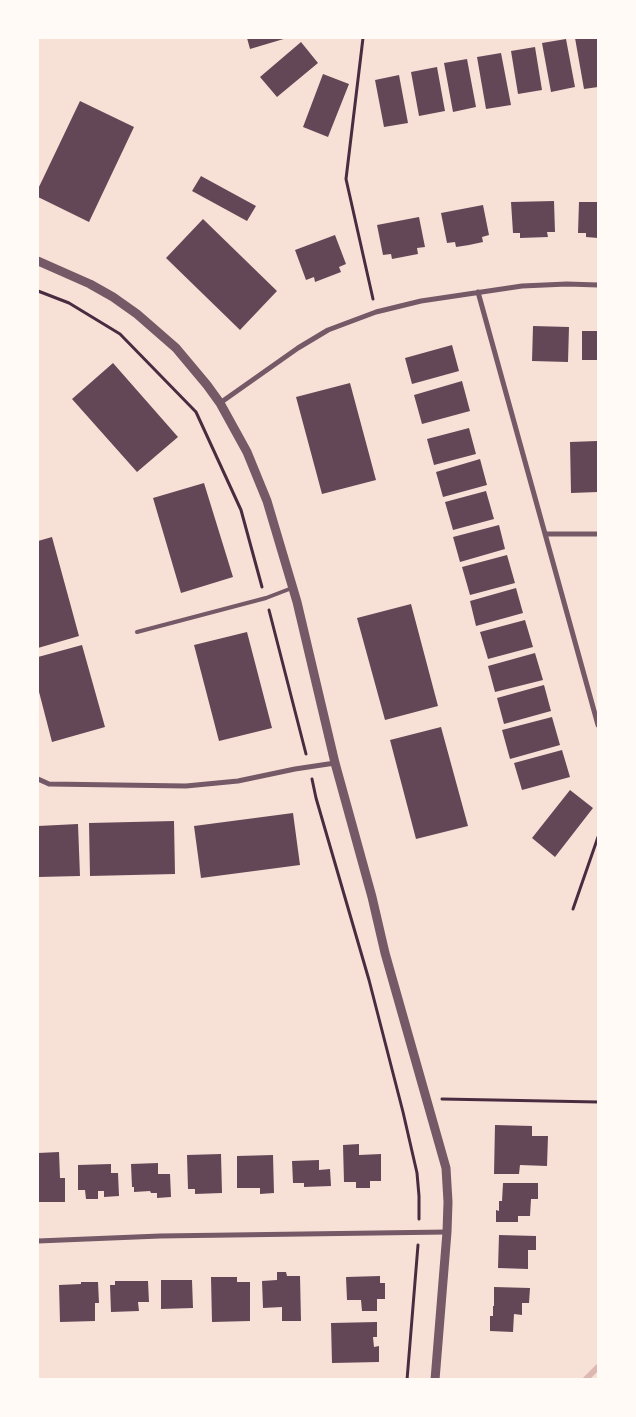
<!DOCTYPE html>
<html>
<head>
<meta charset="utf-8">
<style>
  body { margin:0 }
  #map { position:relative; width:636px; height:1417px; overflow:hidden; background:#f7e1d7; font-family:"Space Grotesk",sans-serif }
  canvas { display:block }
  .frame { position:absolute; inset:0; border:39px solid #fffaf5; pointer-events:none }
</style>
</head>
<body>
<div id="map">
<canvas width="636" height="1417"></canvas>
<div class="frame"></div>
</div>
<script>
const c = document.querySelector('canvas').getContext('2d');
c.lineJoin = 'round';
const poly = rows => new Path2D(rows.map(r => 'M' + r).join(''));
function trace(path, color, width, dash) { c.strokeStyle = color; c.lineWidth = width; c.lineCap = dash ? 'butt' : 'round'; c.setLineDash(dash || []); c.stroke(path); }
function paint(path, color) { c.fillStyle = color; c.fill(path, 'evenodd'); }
trace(poly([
  [585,1380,598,1367]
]), '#dcb8b0', 6);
paint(poly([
  [247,38,287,38,250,49],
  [575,38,598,38,598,87,584,89],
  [566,39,575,87,551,92,542,43],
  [301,42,318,63,277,97,260,77],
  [535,47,542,90,518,94,511,51],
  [501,53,511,105,486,109,477,57],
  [467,59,476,107,453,112,444,63],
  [437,67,445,111,419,116,411,72],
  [323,74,349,84,328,137,303,127],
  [399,75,408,123,384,127,375,80],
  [80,101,134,127,89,222,38,197,38,189],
  [201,176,256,206,247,221,192,191],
  [554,201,555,232,547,232,548,237,520,238,520,233,513,233,511,202],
  [579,202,598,202,598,238,586,237,586,233,578,233],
  [483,205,489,235,482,237,483,242,469,245,456,247,455,242,447,243,441,213],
  [419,217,425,247,417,248,418,254,392,259,391,254,383,255,377,225],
  [203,219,277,291,240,330,166,258],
  [335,235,346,264,339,267,341,272,315,282,314,277,306,280,295,250],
  [533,326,569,327,568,362,532,361],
  [582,331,598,331,598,360,582,360],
  [452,345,459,371,412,384,405,358],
  [113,363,178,437,137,472,72,399],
  [462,381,470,411,422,424,414,395],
  [350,383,376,480,322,494,296,397],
  [469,428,476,454,434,465,427,439],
  [597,441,598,492,571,493,570,442],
  [480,459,487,485,443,497,436,472],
  [204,483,233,577,181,593,153,498],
  [486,491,494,519,453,530,445,502],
  [499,525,505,549,460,562,453,537],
  [52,537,79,636,38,648,38,541],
  [507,555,515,583,470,595,462,567],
  [516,588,523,613,476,626,470,601],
  [411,604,438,706,385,720,357,618],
  [525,620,533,647,488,659,480,632],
  [247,632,272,728,219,741,194,645],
  [82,645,105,727,52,742,38,688,38,657],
  [535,653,543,680,495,692,488,666],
  [544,685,551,711,504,724,497,698],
  [552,717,560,745,510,759,502,730],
  [441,727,468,826,416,839,390,740],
  [562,750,570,777,522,790,514,763],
  [570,790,593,808,555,857,532,838],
  [293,813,300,865,201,878,194,826],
  [174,821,175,874,90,876,89,823],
  [78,824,80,876,38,877,38,826],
  [495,1125,532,1126,532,1136,548,1136,547,1166,520,1165,519,1174,494,1174],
  [359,1144,359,1155,381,1154,381,1181,370,1181,370,1188,356,1188,356,1182,344,1182,343,1145],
  [59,1152,60,1178,65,1178,65,1202,39,1202,38,1199,38,1153],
  [221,1154,222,1193,195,1194,195,1189,188,1189,187,1155],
  [273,1155,274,1193,260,1194,260,1188,237,1188,237,1156],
  [319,1160,319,1170,330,1169,331,1186,304,1187,304,1183,293,1183,292,1161],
  [158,1163,158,1174,170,1174,171,1197,157,1198,157,1193,151,1193,150,1191,134,1192,134,1187,132,1187,131,1164],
  [111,1164,111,1173,118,1173,119,1196,104,1197,104,1191,98,1191,98,1199,86,1199,85,1190,78,1190,78,1165],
  [503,1183,538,1183,538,1199,531,1199,530,1216,518,1216,518,1222,496,1222,496,1210,499,1211,499,1201,502,1201],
  [499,1235,536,1236,536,1250,528,1250,528,1269,498,1268],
  [277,1272,286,1272,287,1276,300,1276,301,1321,282,1321,282,1307,263,1308,262,1281,277,1280],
  [380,1276,380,1283,385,1283,385,1299,377,1299,377,1311,362,1311,361,1300,347,1300,346,1277],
  [211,1277,237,1277,237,1282,250,1282,250,1321,212,1322],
  [161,1280,192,1280,193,1308,161,1309],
  [115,1281,148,1281,149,1302,138,1302,139,1311,111,1312,110,1285,115,1285],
  [81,1282,98,1282,99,1303,95,1303,95,1321,60,1322,59,1285,81,1284],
  [494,1287,530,1288,529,1303,522,1303,522,1315,514,1314,513,1332,490,1331,490,1316,493,1316,493,1306,494,1306],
  [377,1322,377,1337,373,1337,374,1347,379,1346,379,1362,332,1363,331,1323]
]), '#644757');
trace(poly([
  [363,38,346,179,373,299],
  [38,291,69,303,120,334,196,412,241,510,262,587],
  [269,610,306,754],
  [312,779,316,798,369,980,403,1112,417,1173,419,1196,419,1219],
  [573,909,598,837],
  [442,1099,598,1102],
  [407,1380,418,1245]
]), '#4a2c40', 3);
trace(poly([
  [137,632,266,598,292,588]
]), '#755966', 4);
trace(poly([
  [478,292,598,725],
  [220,403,298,348,328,330,376,312,421,301,522,286,567,284,598,285],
  [545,534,598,534],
  [38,779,49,784,186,786,238,781,295,769,335,763],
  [38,1241,160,1236,447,1232]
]), '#755966', 5);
trace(poly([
  [38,261,90,284,113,297,137,314,176,348,207,385,220,403,247,452,267,501,297,602,335,763,372,897,385,953,446,1168,448,1202,447,1232,435,1380]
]), '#755966', 9);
</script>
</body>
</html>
